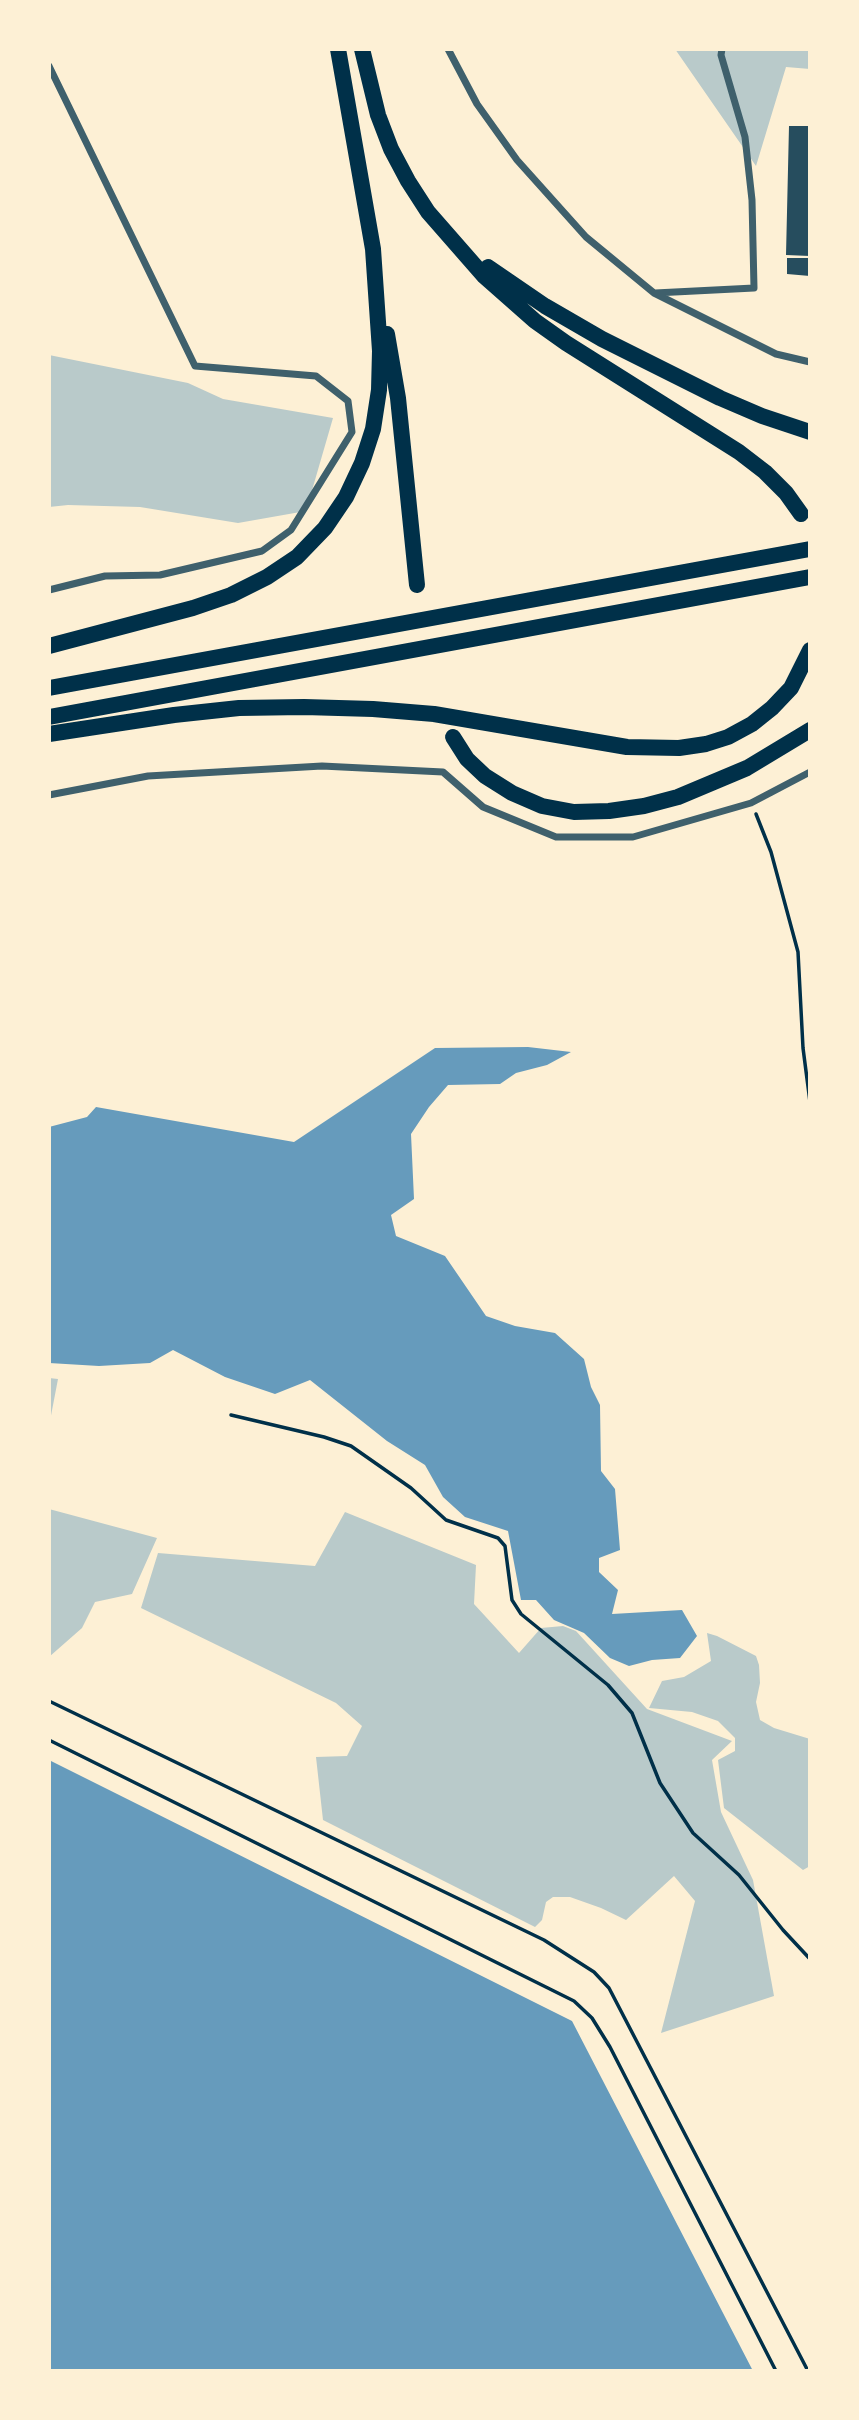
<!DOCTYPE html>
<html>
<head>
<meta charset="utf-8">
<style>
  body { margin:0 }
  #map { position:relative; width:859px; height:2420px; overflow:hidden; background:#fdf0d5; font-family:Helvetica,sans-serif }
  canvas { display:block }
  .frame { position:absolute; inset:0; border:51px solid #fdf0d5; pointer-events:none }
</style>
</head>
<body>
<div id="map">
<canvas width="859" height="2420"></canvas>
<div class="frame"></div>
</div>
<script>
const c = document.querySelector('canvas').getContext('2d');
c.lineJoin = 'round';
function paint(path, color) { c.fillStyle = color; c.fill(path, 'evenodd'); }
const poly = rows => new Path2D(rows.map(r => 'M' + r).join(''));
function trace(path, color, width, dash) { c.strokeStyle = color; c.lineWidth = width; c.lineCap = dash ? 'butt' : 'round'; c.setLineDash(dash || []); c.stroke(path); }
paint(poly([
  [675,49,810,49,810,69,786,67,756,166],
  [49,355,188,383,223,399,333,418,306,511,238,523,140,507,68,505,49,507],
  [49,1378,58,1379,49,1426],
  [49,1509,157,1538,132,1594,95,1602,82,1628,49,1657],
  [345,1512,476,1565,474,1604,519,1653,541,1628,563,1626,576,1631,647,1709,732,1741,712,1760,721,1812,753,1880,774,1996,661,2033,695,1901,674,1876,626,1920,601,1908,570,1897,553,1897,546,1902,542,1920,535,1927,323,1820,316,1757,347,1756,362,1726,336,1703,141,1608,158,1553,315,1566],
  [707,1633,717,1636,756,1656,759,1665,760,1683,756,1702,760,1720,774,1728,810,1739,810,1866,803,1870,724,1808,718,1760,735,1751,735,1738,718,1721,692,1712,649,1708,662,1681,684,1677,711,1661]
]), '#b9caca');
paint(poly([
  [528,1047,571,1052,547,1065,516,1073,500,1084,448,1085,429,1107,411,1134,414,1199,391,1215,396,1236,445,1256,486,1316,515,1326,555,1333,584,1359,591,1387,600,1405,601,1471,615,1489,620,1550,599,1558,599,1572,618,1590,612,1614,682,1610,697,1636,680,1658,652,1660,629,1666,610,1658,584,1633,554,1620,536,1600,521,1600,508,1531,465,1517,443,1497,425,1465,387,1441,310,1380,275,1394,225,1377,173,1350,150,1363,99,1366,49,1363,49,1127,87,1117,96,1107,294,1142,435,1048],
  [49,1760,572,2021,753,2371,49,2371]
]), '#669bbc');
paint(poly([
  [789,126,810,126,810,256,786,255],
  [787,258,810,258,810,276,787,274]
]), '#264d5e');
trace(poly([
  [756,814,771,852,798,952,803,1048,810,1102],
  [231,1415,324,1437,351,1446,411,1488,446,1520,498,1538,505,1546,512,1600,521,1614,608,1685,632,1713,660,1783,693,1833,739,1875,783,1930,810,1959],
  [49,1701,544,1940,594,1972,609,1988,808,2371],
  [49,1740,574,2001,592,2018,610,2047,776,2371]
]), '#003049', 3.5);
trace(poly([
  [448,49,477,104,517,160,586,237,654,293,776,354,810,362],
  [49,66,195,366,316,376,348,401,352,432,291,530,262,551,160,575,105,576,49,590],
  [655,293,754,288,752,200,745,137,721,55,722,49],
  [49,795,148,776,322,766,443,772,483,807,556,837,633,837,751,803,810,772]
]), '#3f606c', 7);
trace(poly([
  [362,49,378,115,391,149,408,181,428,212,484,276,535,321,566,343,739,452,765,472,786,493,801,514],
  [488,267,545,306,602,339,720,398,762,416,810,432],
  [387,334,398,398,417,585],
  [49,646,193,608,231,595,267,577,297,557,325,528,346,497,362,463,373,429,379,390,380,351,373,249,338,49],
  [49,688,810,549],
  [49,717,810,577],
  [49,734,174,715,239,708,304,707,373,709,434,714,627,747,679,748,706,744,728,737,752,724,772,708,791,688,810,650],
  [453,737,467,759,485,776,512,793,542,806,574,812,609,811,644,806,678,797,747,768,810,730]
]), '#003049', 16);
</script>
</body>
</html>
